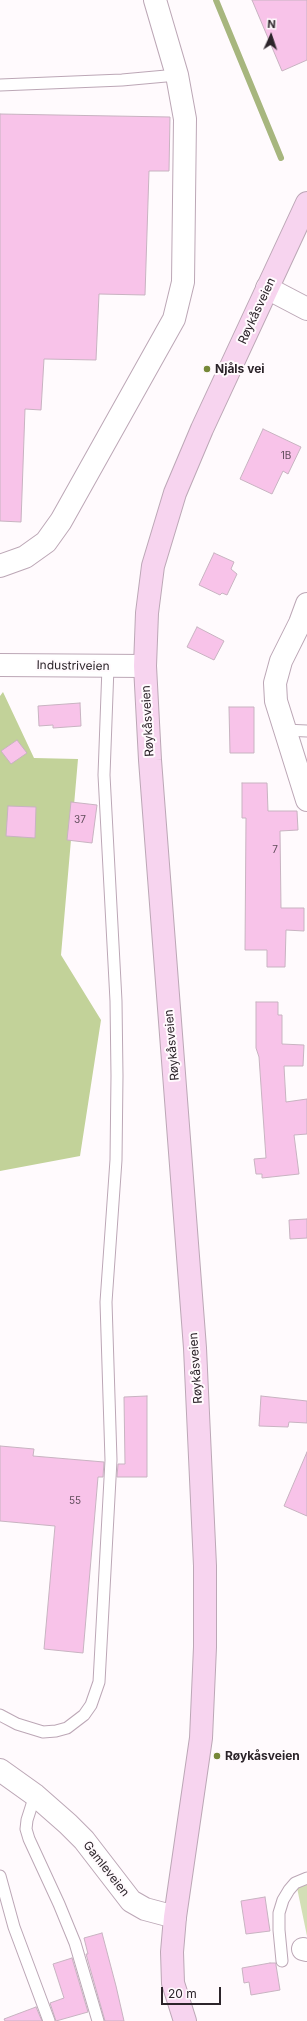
<!DOCTYPE html>
<html>
<head>
<meta charset="utf-8">
<style>
  body { margin:0 }
  #map { position:relative; width:307px; height:2021px; overflow:hidden; background:#fffafd; font-family:Inter,sans-serif }
  canvas { display:block }
  .north { position:absolute; left:251px; top:16px; width:40px; height:40px; -webkit-text-stroke:3px #fffafd; paint-order:stroke; rotate:3deg; font-size:11px; font-weight:700; line-height:16px; text-align:center; color:#2c242a }
  .north::after { content:''; display:block; margin:auto; width:14px; height:18px; background:#2c242a; clip-path:polygon(50% 0,100% 100%,50% 72%,0 100%) }
  .scale { position:absolute; left:161px; top:1987px; width:60px; height:18px; box-sizing:border-box; border:2px solid #2c242a; border-top:0; padding-left:5px; font-size:12px; line-height:14px; white-space:nowrap; color:#2c242a; -webkit-text-stroke:3px #fffafd; paint-order:stroke }
</style>
</head>
<body>
<div id="map">
<canvas width="307" height="2021"></canvas>
<div class="north">N</div>
<div class="scale">20 m</div>
</div>
<script>
const c = document.querySelector('canvas').getContext('2d');
c.lineJoin = 'round';
function paint(path, color) { c.fillStyle = color; c.fill(path, 'evenodd'); }
const poly = rows => new Path2D(rows.map(r => 'M' + r).join(''));
function trace(path, color, width, dash) { c.strokeStyle = color; c.lineWidth = width; c.lineCap = dash ? 'butt' : 'round'; c.setLineDash(dash || []); c.stroke(path); }
function write(font, color, halo, rows, align = 'center') {
  c.font = font + ' Inter,sans-serif'; c.lineWidth = 4; c.setLineDash([]); c.textBaseline = 'middle'; c.strokeStyle = halo; c.fillStyle = color; for (const [text, x, y, turn = 0] of rows) {
    c.save(); c.translate(x, y); c.rotate((+turn || 0) * Math.PI / 180); c.textAlign = isNaN(turn) ? turn : align; if (halo) c.strokeText(text, 0, 0); c.fillText(text, 0, 0); c.restore();
  }
}
paint(poly([
  [307,1882,307,1936,296,1883]
]), '#d3dfb6');
paint(poly([
  [3,692,34,758,78,759,61,955,101,1020,80,1156,0,1171,0,696]
]), '#c2d299');
trace(poly([
  [216,0,281,158]
]), '#a7b67e', 6);
const building = poly([
  [252,0,307,0,307,60,282,71,252,0],
  [0,114,170,117,169,171,149,171,145,295,99,294,96,360,44,359,41,410,25,409,21,522,0,521,0,114],
  [263,429,301,447,288,474,283,471,272,494,240,479,263,429],
  [214,553,234,562,231,569,237,574,227,595,222,593,220,595,199,585,214,553],
  [197,627,224,641,214,660,187,647,197,627],
  [80,703,81,726,53,728,53,725,39,726,38,706,80,703],
  [229,707,254,707,254,753,230,753,229,707],
  [17,740,27,753,11,764,1,751,17,740],
  [242,783,267,783,268,811,297,811,298,830,280,831,281,908,304,908,304,931,286,930,285,967,267,967,267,950,245,950,246,818,242,818,242,783],
  [71,802,97,805,92,843,67,840,71,802],
  [8,806,36,807,35,838,6,836,8,806],
  [256,1002,278,1002,278,1015,282,1015,282,1044,304,1045,303,1066,284,1066,286,1102,307,1099,307,1134,294,1135,299,1174,262,1178,262,1174,256,1174,254,1159,266,1158,259,1057,256,1048,256,1002],
  [307,1219,307,1238,290,1239,289,1220,307,1219],
  [147,1396,147,1477,117,1477,118,1464,125,1464,124,1397,147,1396],
  [261,1396,307,1401,307,1423,289,1422,288,1427,259,1426,261,1396],
  [0,1446,34,1449,33,1456,104,1462,103,1477,98,1477,83,1653,44,1649,55,1526,0,1521,0,1446],
  [307,1452,307,1516,284,1506,307,1452],
  [265,1897,270,1931,246,1934,241,1901,265,1897],
  [102,1933,116,1986,124,2021,105,2021,86,1954,88,1954,84,1938,102,1933],
  [72,1958,88,2012,56,2021,50,2003,64,1998,53,1964,72,1958],
  [270,1963,276,1963,276,1965,280,1990,251,1995,249,1982,244,1983,242,1968,270,1963],
  [36,2007,42,2021,5,2021,4,2019,36,2007]
]);
paint(building, '#f8c3e9');
trace(building, '#c8b3c1', 1);
const service = poly([
  [0,85,122,80,177,75],
  [285,730,307,731],
  [0,1715,17,1724,43,1732,56,1731,67,1728,84,1715,91,1705,99,1682,111,1460,106,1302,116,1160,117,1076,116,1001,104,775,108,667],
  [35,1795,27,1820,26,1829,29,1839,59,1904,75,1943,98,2021],
  [0,1876,14,1927,49,2021],
  [282,1961,279,1930,279,1913,283,1900,289,1890,295,1883,307,1878]
]);
const minor = poly([
  [267,288,307,309],
  [0,566,25,557,46,542,61,521,174,319,183,282,185,119,177,75,155,0],
  [307,604,300,623,281,661,275,683,276,701,307,800],
  [303,1949,307,1950]
]);
const tertiary = poly([
  [0,665,145,666],
  [0,1770,35,1795,68,1824,84,1840,131,1901,145,1909,175,1917]
]);
const secondary = poly([
  [185,2021,173,1983,172,1952,175,1917,201,1738,205,1647,205,1566,195,1348,150,760,145,666,147,613,153,566,175,493,202,429,307,203]
]);
trace(service, '#bca7b6', 13);
trace(minor, '#bca7b6', 24);
trace(tertiary, '#bca7b6', 24);
trace(secondary, '#bca7b6', 24);
trace(service, '#fff', 11);
trace(minor, '#fff', 22);
trace(tertiary, '#fff', 22);
trace(secondary, '#f7d4ef', 22);
for (const [x, y, r, color] of [
  [207,369,4,"#768838"],
  [217,1756,4,"#768838"]
]) { const dot = new Path2D(); dot.arc(x, y, r, 0, 2 * Math.PI); c.fillStyle = color; c.fill(dot); trace(dot, '#fffafd', 1.5); }
write('10px', '#5f4c5a', null, [
  ["1B",286,456],
  ["37",80,820],
  ["7",275,850],
  ["55",75,1501]
]);
write('12px', '#2c242a', '#fffafd', [
  ["Røykåsveien",257,311,-65],
  ["Industriveien",73,666,1],
  ["Røykåsveien",148,721,-93],
  ["Røykåsveien",172,1045,-95],
  ["Røykåsveien",196,1368,-94],
  ["Gamleveien",106,1869,52]
]);
write('bold 12px', '#2c242a', '#fffafd', [
  ["Njåls vei",215,369],
  ["Røykåsveien",225,1756]
], 'left');
</script>
</body>
</html>
